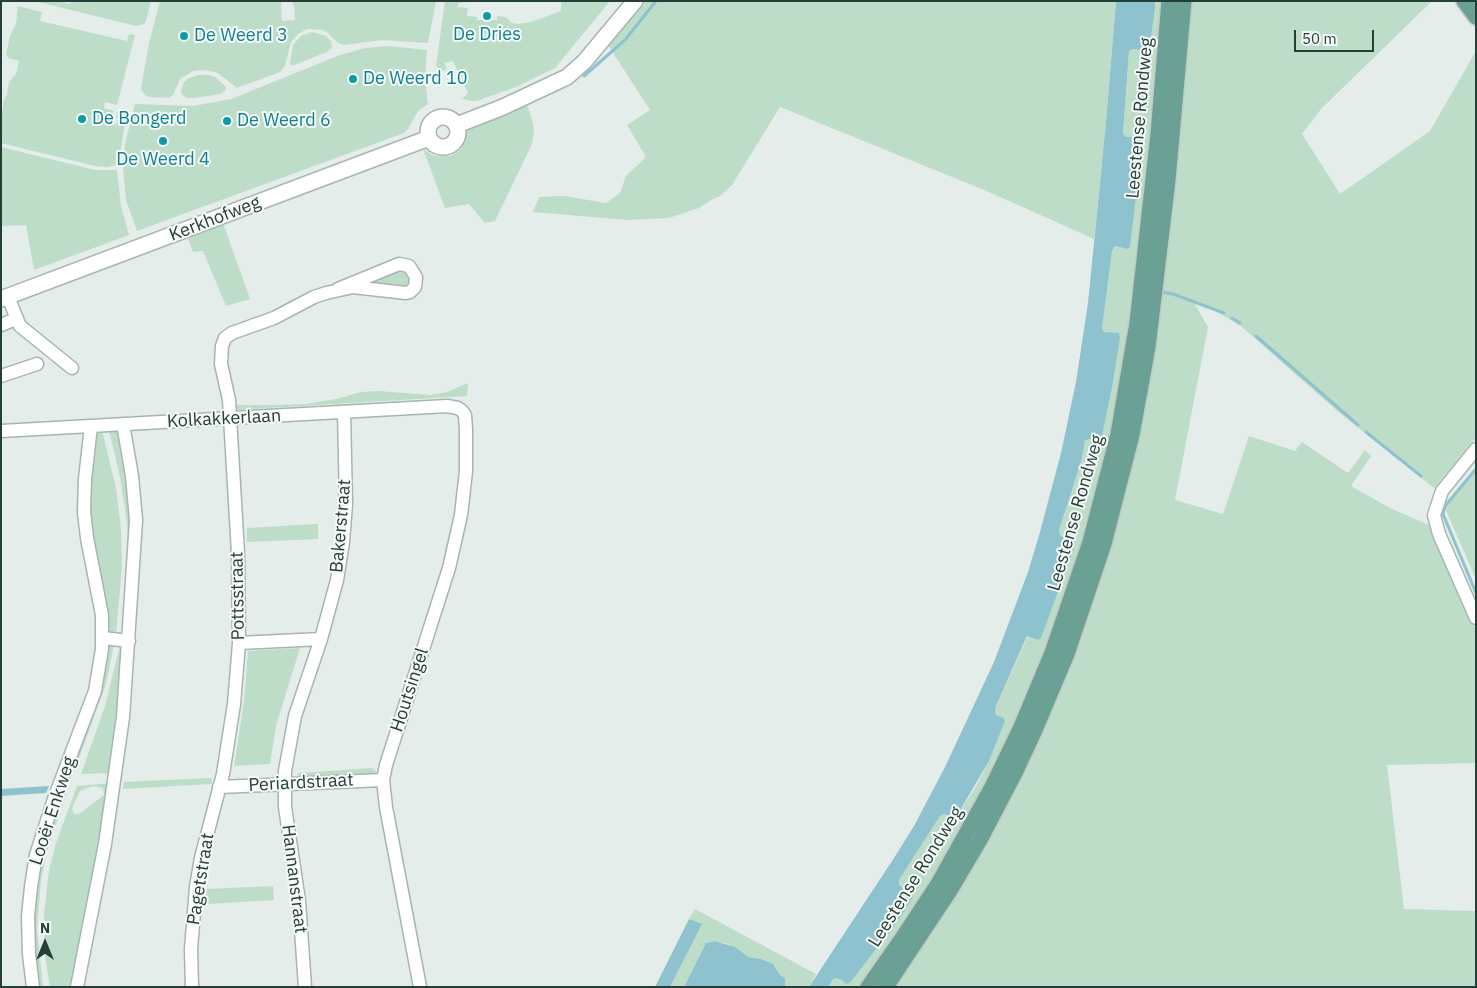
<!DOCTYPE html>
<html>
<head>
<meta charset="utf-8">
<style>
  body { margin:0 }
  #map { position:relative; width:1477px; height:988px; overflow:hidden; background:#e4ede9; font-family:"IBM Plex Sans",sans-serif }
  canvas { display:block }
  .frame { position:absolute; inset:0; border:2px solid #243e38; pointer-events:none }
  .north { position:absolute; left:20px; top:918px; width:50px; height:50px; -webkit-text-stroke:4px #f5f9f7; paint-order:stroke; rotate:0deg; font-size:14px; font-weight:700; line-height:20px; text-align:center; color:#243e38 }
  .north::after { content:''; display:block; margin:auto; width:18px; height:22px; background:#243e38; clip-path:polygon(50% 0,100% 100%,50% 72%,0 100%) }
  .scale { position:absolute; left:1294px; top:30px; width:80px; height:22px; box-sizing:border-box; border:2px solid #243e38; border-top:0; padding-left:6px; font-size:15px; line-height:18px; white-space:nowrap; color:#243e38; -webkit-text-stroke:4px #f5f9f7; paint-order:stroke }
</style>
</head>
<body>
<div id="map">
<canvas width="1477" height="988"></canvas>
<div class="frame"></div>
<div class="north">N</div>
<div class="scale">50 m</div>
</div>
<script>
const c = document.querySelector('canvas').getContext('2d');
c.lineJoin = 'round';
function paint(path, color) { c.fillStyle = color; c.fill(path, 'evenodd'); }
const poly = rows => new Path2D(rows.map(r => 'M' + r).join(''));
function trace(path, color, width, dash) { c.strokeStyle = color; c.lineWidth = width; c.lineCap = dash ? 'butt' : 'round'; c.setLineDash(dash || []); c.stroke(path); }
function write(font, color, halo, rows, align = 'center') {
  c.font = font + ' "IBM Plex Sans",sans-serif'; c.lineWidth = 4; c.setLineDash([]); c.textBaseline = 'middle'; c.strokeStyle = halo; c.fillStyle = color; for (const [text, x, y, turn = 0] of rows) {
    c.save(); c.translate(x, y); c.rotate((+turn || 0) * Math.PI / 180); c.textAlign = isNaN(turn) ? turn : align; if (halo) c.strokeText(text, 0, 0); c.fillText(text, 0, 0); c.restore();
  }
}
paint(poly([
  [34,1,57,1,70,4,71,1,151,1,146,21,144,24,136,26],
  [160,1,281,1,282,21,295,20,294,5,293,5,293,1,436,1,428,43,382,40,344,45,338,43,327,32,323,30,307,29,298,34,291,42,285,66,280,72,237,88,218,73,206,70,193,71,180,79,173,95,169,98,149,97,145,95,141,89,149,43],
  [445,1,462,1,462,3,458,3,458,7,468,8,467,16,477,17,477,20,497,20,497,16,506,17,512,23,517,24,531,22,561,11,561,1,610,1,555,68,516,87,477,101,472,101,462,99,468,93,453,61,444,63,447,69,443,71,436,66],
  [641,1,1116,1,1106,122,1094,239,989,192,780,107,732,185,720,196,713,199,699,208,669,218,628,220,533,212,539,197,564,196,606,203,620,193,626,176,646,157,627,125,650,110,606,42],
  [1155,1,1166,1,1138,287,1107,466,1045,662,954,850,863,987,828,987,834,978,840,979,846,984,850,983,900,918,912,899,899,885,899,880,940,816,943,814,955,819,975,788,989,761,1005,721,1004,718,996,715,995,712,996,706,1028,636,1038,640,1074,544,1060,535,1059,530,1081,462,1085,441,1089,439,1097,442,1101,441,1112,388,1119,334,1104,332,1102,328,1112,251,1115,246,1127,249,1136,197,1142,141,1125,137,1123,134,1129,51,1133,49,1145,51,1149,50],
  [1187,1,1432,1,1321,109,1302,134,1340,194,1430,131,1476,51,1476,437,1434,488,1336,410,1242,327,1211,308,1193,301,1208,327,1175,500,1223,514,1249,436,1295,451,1302,442,1348,473,1365,450,1371,456,1351,486,1390,508,1429,525,1476,631,1476,763,1387,765,1404,909,1476,911,1476,987,890,987,942,911,1119,505],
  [18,6,42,12,40,21,127,41,129,34,135,35,117,105,105,102,104,108,114,111,113,116,108,115,106,123,116,125,118,118,116,117,117,112,123,114,125,118,125,123,119,160,116,165,108,167,95,166,1,143,1,119,4,100,7,94,9,82,16,74,19,61,8,58,6,54,10,36,16,24],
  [312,32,326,36,331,41,332,48,327,52,292,66,290,63,293,45,301,36],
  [389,46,427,50,425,80,428,104,418,111,408,129,404,133,137,231,126,200,123,168,125,144,135,104,193,106,231,99,340,55,365,48],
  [198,75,208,75,215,77,224,85,226,88,225,91,220,94,195,98,187,98,182,95,181,91,184,82,189,78],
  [527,105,532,119,534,131,532,144,495,221,485,223,469,204,445,208,423,149,434,156,451,156,460,150,463,145,466,134,465,128,511,112],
  [1,147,95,170,117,170,121,206,129,235,34,270,26,225,1,226],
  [223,223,250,299,226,306,203,251,193,252,187,236],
  [397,270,405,270,409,274,408,284,404,287,369,284,369,281],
  [468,383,467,396,235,410,233,403,239,405,274,405,306,404,336,399,361,392,378,391,431,395,447,392],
  [102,430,116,488,121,528,122,566,116,634,108,632,88,508,96,431],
  [109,430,117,432,119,435,131,497,128,559,127,523,120,477],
  [1476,467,1476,579,1444,506],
  [318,524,318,539,247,542,247,528],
  [109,645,114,645,106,684,74,772,68,778,106,647],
  [120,646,123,649,113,773,81,774,105,706],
  [300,648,276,726,270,764,234,766,244,701,248,651],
  [372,768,377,772,372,776,298,779,298,773],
  [210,778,212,779,212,784,123,789,124,782],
  [111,783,74,987,50,987,45,955,44,914,49,870,56,843,77,786],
  [93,786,103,788,104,795,79,814,74,814,72,808,80,791],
  [65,787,67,789,66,795,47,851,41,880,37,929,43,987,37,987,31,920,40,854],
  [273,886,274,900,207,904,206,889],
  [695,909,816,974,809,987,785,987,780,975,773,964,761,959,748,957,728,944,715,941,706,943,684,987,670,987,701,925,689,919]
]), '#beddc8');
paint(poly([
  [1116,1,1155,1,1155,8,1149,50,1145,51,1133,49,1129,51,1123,134,1126,137,1139,137,1142,141,1136,197,1130,247,1127,249,1115,246,1112,251,1102,328,1104,332,1119,333,1120,338,1112,388,1101,441,1097,442,1089,439,1085,441,1081,462,1059,530,1060,535,1075,544,1074,548,1041,638,1038,640,1027,636,996,706,995,712,996,715,1004,718,1005,721,989,761,955,819,944,814,940,816,899,880,899,885,913,895,912,899,900,918,850,983,846,984,840,979,834,978,828,987,809,987,894,858,914,826,945,767,994,662,1028,572,1040,532,1061,453,1076,382,1088,303,1106,122],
  [49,786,46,793,1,796,1,789],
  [689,919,702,924,670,987,655,987],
  [715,941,735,947,748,957,761,959,773,964,780,975,785,978,785,986,684,987,706,943]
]), '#8fc2cf');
trace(poly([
  [584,76,625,40,656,1],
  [1162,292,1173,294,1224,313],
  [1232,318,1240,323],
  [1256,336,1358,425],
  [1366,432,1421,476],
  [1476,469,1445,506,1443,514,1476,593]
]), '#8fc2cf', 3);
const minor = poly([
  [8,297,20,326,72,368],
  [1,325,16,319],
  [1,376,37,364],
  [1,431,447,406,458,408,462,411,465,415,466,430,466,471,461,515,449,568,386,765,383,780,386,807,420,987],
  [1476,449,1442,491,1434,515,1439,534,1476,618],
  [103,638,129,641],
  [239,643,321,639],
  [219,787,383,780],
  [33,987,29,954,28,916,31,887,36,855,54,799,95,691,102,649,102,615,87,538,84,512,85,479,91,426],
  [77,987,105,844,123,717,136,520,132,476,123,424],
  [192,987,191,949,196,887,201,858,223,774,234,704,239,643,238,553,229,400,221,364,222,346,225,338,232,333,274,318,314,297,326,293,353,287,406,293,410,292,415,287,416,277,409,266,399,264,338,289],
  [305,987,299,901,285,807,285,771,295,716,321,639,337,580,343,542,346,504,344,412]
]);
const tertiary = poly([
  '428 132a15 15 0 1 1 30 0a15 15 0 1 1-30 0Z',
  [457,125,503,107,567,77,584,62,635,1],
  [1,299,429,138]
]);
const primary = poly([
  [1464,1,1476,17],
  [868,987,903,937,938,884,992,787,1021,727,1052,653,1090,542,1118,434,1137,323,1158,134,1169,1],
  [886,987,951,889,980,840,1015,773,1035,730,1067,654,1104,544,1132,435,1148,347,1168,180,1184,1]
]);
trace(minor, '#a7b5b0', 15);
trace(tertiary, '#a7b5b0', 18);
trace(primary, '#c2c9c7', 18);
trace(minor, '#fff', 12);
trace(tertiary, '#fff', 15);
trace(primary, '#6ba095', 15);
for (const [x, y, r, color] of [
  [487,16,5,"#0f9aa8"],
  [184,36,5,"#0f9aa8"],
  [353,79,5,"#0f9aa8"],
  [82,119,5,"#0f9aa8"],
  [227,121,5,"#0f9aa8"],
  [163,141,5,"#0f9aa8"]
]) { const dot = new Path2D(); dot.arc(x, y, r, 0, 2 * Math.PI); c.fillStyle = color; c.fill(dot); trace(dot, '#f5f9f7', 2); }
write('18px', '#0d838f', '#f5f9f7', [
  ["De Dries",487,35,"center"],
  ["De Weerd 3",194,36],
  ["De Weerd 10",363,79],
  ["De Bongerd",92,119],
  ["De Weerd 6",237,121],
  ["De Weerd 4",163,160,"center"]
], 'left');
write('18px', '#243e38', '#f5f9f7', [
  ["Leestense Rondweg",1140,118,-85],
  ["Kerkhofweg",215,219,-21],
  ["Kolkakkerlaan",224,419,-3],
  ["Leestense Rondweg",1076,513,-74],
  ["Bakerstraat",341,526,-85],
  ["Pottsstraat",238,596,-91],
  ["Houtsingel",410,690,-72],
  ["Periardstraat",301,783,-3],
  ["Looër Enkweg",53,811,-72],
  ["Leestense Rondweg",916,877,-58],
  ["Pagetstraat",201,879,-81],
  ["Hannanstraat",294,879,83]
]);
</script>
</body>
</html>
